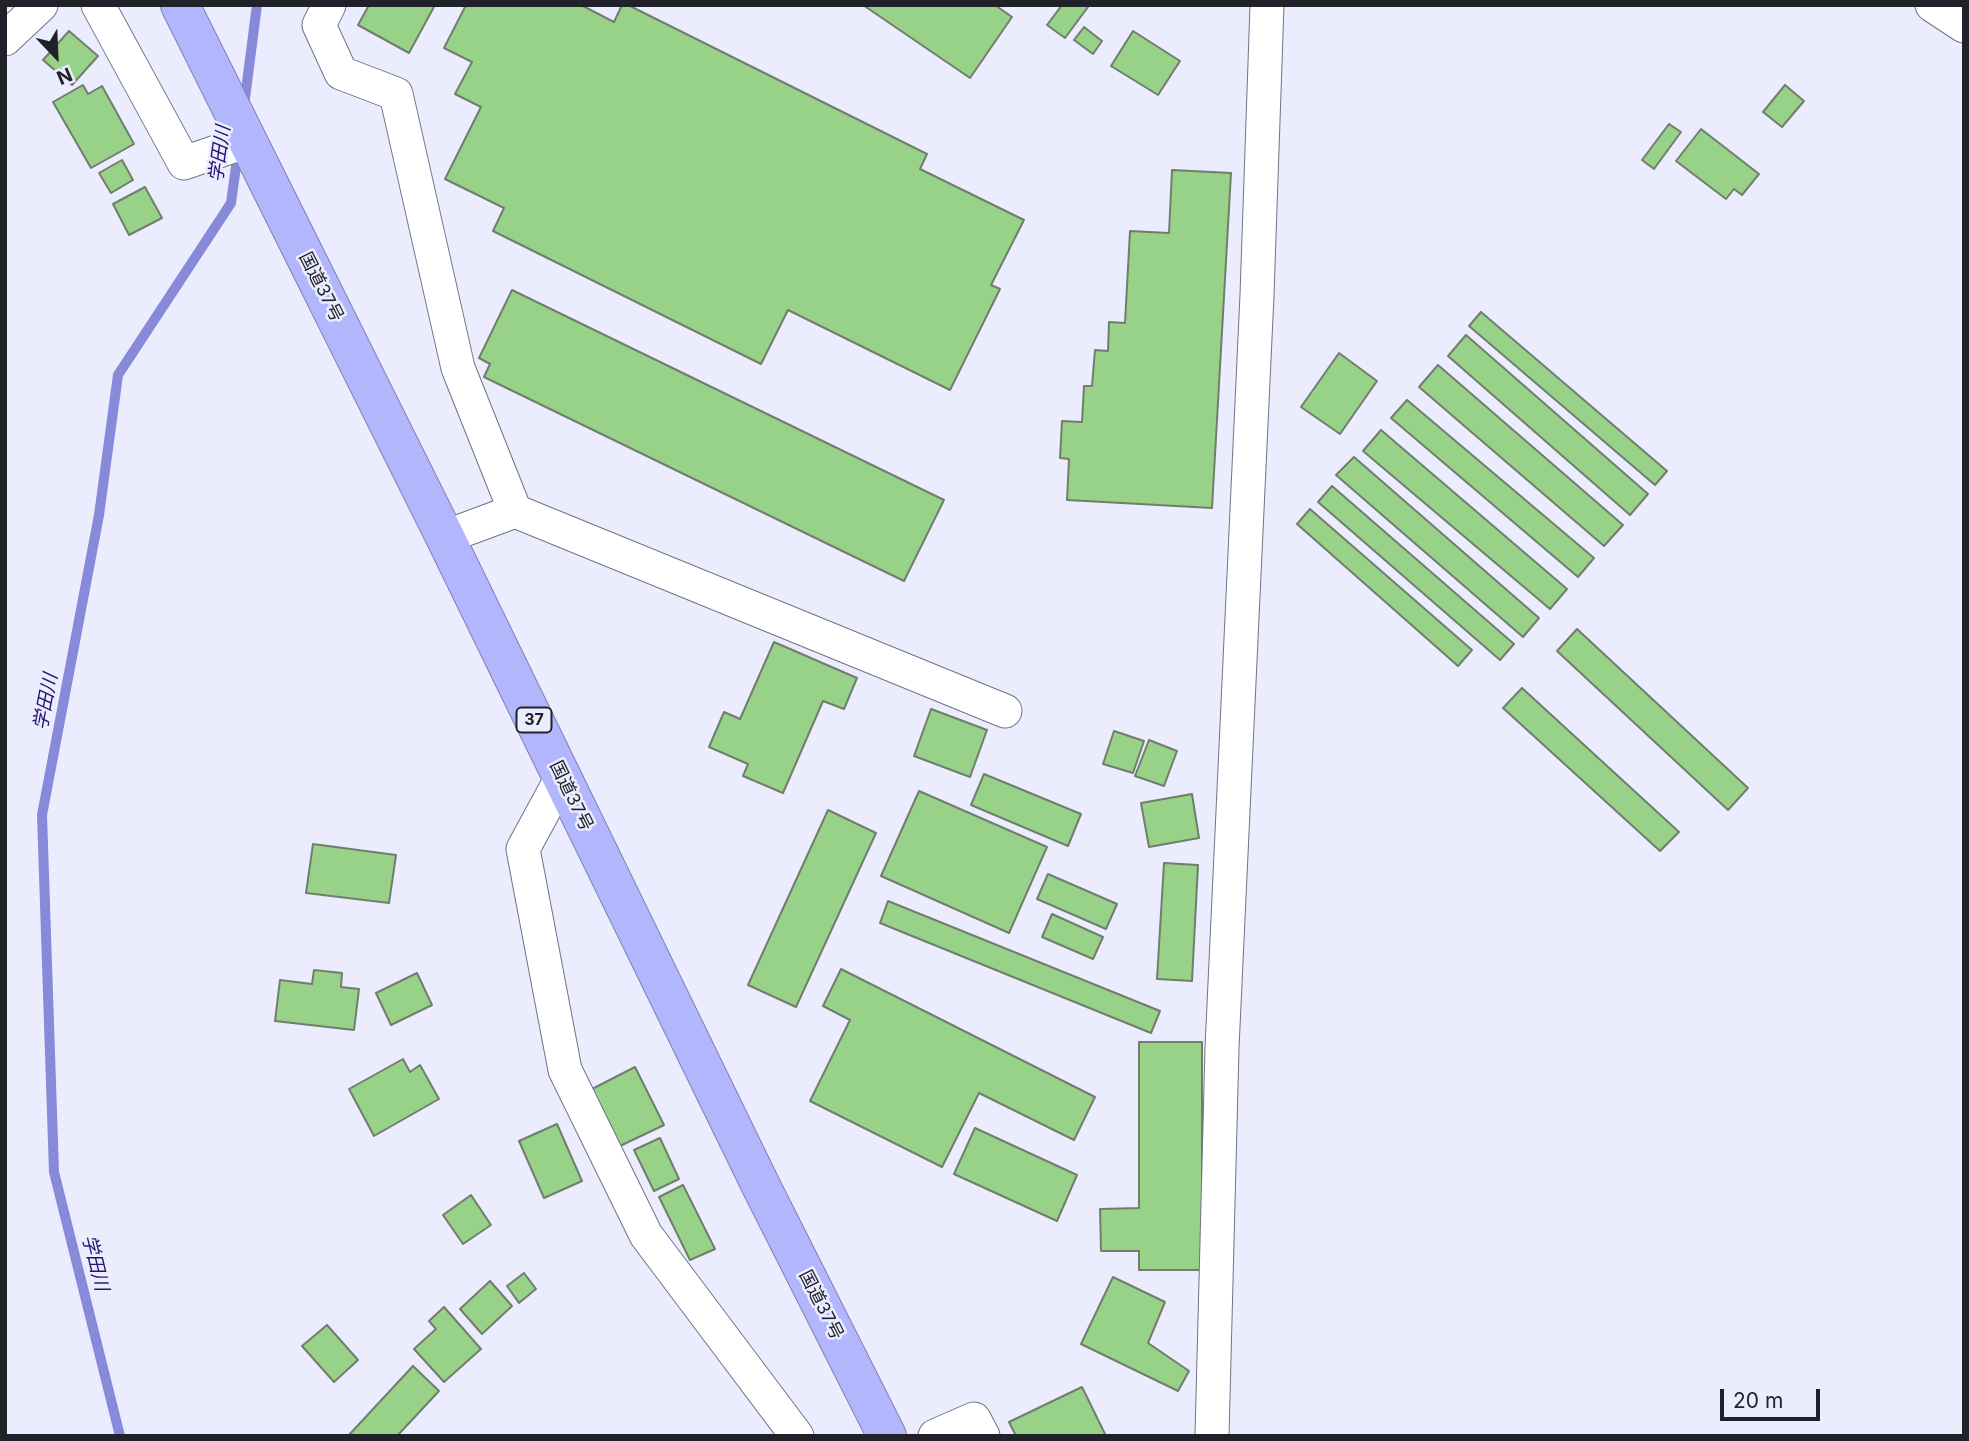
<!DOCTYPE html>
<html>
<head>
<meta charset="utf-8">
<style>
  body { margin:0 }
  #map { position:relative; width:1969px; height:1441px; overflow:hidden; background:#ebedfe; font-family:Inter,sans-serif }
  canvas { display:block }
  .frame { position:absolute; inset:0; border:7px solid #212229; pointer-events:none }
  .north { position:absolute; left:21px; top:21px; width:70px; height:70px; -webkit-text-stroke:5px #ebedfe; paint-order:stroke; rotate:157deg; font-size:19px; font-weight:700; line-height:28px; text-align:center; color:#212229 }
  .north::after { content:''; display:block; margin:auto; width:24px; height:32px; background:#212229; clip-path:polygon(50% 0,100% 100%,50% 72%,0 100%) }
  .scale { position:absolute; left:1720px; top:1389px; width:100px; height:32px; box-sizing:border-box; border:4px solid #212229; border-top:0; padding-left:9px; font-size:21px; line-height:24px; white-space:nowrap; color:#212229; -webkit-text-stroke:5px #ebedfe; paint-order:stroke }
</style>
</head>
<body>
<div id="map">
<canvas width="1969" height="1441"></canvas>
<div class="frame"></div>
<div class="north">N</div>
<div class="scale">20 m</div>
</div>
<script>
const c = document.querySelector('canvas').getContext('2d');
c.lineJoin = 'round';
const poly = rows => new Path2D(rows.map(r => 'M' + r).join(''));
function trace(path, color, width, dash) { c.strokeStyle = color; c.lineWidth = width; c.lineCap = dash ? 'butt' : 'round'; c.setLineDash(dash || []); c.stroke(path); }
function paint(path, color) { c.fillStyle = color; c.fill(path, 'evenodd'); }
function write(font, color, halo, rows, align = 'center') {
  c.font = font + ' Inter,"Noto Sans JP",sans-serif'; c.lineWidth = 5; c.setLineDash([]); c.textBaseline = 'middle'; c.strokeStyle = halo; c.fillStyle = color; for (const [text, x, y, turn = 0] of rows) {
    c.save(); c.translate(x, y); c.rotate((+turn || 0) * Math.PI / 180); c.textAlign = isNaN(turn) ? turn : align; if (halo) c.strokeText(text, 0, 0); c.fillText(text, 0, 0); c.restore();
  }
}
trace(poly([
  [244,106,257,5],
  [120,1436,54,1172,42,815,99,515,118,375,231,203,238,152]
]), '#878ad8', 10);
const building = poly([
  [369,5,435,5,409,53,358,25,369,5],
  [466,5,581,5,614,22,622,5,628,5,927,154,920,169,1024,220,991,285,1000,289,950,390,788,310,761,364,493,231,504,208,445,179,481,107,455,94,472,62,444,48,466,5],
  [863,5,995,5,1012,17,970,78,863,5],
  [1062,5,1085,5,1088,7,1065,38,1047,25,1062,5],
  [1084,27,1102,41,1093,54,1074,40,1084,27],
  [69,31,98,56,72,85,43,60,69,31],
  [1133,31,1180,61,1158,95,1111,66,1133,31],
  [83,85,88,94,102,86,134,144,91,168,53,102,83,85],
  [1785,85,1804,101,1782,127,1763,112,1785,85],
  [1669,124,1681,132,1654,169,1642,160,1669,124],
  [1701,129,1759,174,1742,195,1734,189,1726,199,1676,161,1701,129],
  [122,160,133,180,111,193,99,173,122,160],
  [1172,170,1231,173,1212,508,1067,500,1069,459,1060,458,1062,421,1082,422,1084,386,1092,386,1095,350,1108,351,1109,322,1125,323,1130,231,1169,233,1172,170],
  [145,187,162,218,129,235,113,204,145,187],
  [512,290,944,500,904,581,484,377,490,364,479,358,512,290],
  [1481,312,1667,471,1655,485,1469,326,1481,312],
  [1466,335,1648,494,1630,515,1448,356,1466,335],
  [1339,353,1377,381,1340,434,1301,407,1339,353],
  [1438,365,1623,525,1604,546,1419,387,1438,365],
  [1407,400,1594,558,1578,577,1391,418,1407,400],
  [1381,430,1567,589,1550,609,1363,451,1381,430],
  [1354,457,1539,618,1523,637,1336,475,1354,457],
  [1332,486,1514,644,1500,660,1318,502,1332,486],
  [1310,509,1472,650,1458,666,1297,524,1310,509],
  [1577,629,1748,788,1728,810,1557,651,1577,629],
  [774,642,857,678,844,709,823,701,783,793,743,776,748,764,709,747,724,712,740,719,774,642],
  [1522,688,1679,832,1660,851,1503,708,1522,688],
  [931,709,987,730,970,777,914,756,931,709],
  [1114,731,1144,741,1133,773,1103,764,1114,731],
  [1149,740,1177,751,1164,786,1135,776,1149,740],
  [984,774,1081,814,1068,846,971,805,984,774],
  [919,791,1047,847,1009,933,881,876,919,791],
  [1192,794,1199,838,1149,847,1141,803,1192,794],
  [828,810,876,833,796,1007,748,985,828,810],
  [313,844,396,855,389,903,306,893,313,844],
  [1164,863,1198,865,1192,981,1157,979,1164,863],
  [1048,874,1117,904,1106,929,1037,899,1048,874],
  [888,901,1160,1011,1151,1033,880,923,888,901],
  [1052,914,1103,937,1093,959,1042,937,1052,914],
  [841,969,1095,1097,1074,1140,979,1093,942,1167,810,1101,850,1020,823,1006,841,969],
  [314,970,342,973,341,987,359,989,354,1030,275,1021,280,980,312,984,314,970],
  [417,973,432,1005,391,1025,376,993,417,973],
  [1139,1042,1202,1042,1202,1270,1139,1270,1139,1251,1101,1251,1100,1209,1139,1208,1139,1042],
  [403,1059,410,1072,420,1065,439,1099,374,1136,349,1089,403,1059],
  [635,1067,664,1125,620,1146,592,1089,635,1067],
  [557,1124,582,1181,544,1198,519,1141,557,1124],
  [975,1128,1077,1175,1057,1221,954,1174,975,1128],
  [660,1138,679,1179,654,1191,634,1150,660,1138],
  [683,1185,715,1249,690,1260,659,1197,683,1185],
  [471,1195,491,1225,463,1244,443,1215,471,1195],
  [524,1273,536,1289,519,1303,507,1286,524,1273],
  [1113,1277,1165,1302,1148,1343,1189,1371,1178,1391,1081,1344,1113,1277],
  [490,1281,512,1306,482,1334,460,1309,490,1281],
  [444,1307,481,1349,444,1382,414,1349,436,1329,429,1321,444,1307],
  [327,1325,358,1360,334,1382,302,1346,327,1325],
  [413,1366,439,1391,397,1436,348,1436,413,1366],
  [1082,1387,1106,1436,1016,1436,1009,1422,1082,1387]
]);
paint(building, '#98d188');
trace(building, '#717d6d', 2);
const minor = poly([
  [98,5,184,163,248,141],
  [329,5,319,25,341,73,396,94,458,368,515,511],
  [1932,5,1964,26],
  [5,39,41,5],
  [445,537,515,511,1005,711],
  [562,777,523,849,565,1070,646,1235,797,1436],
  [935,1436,974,1419,983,1436],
  [1212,1436,1222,1048,1257,295,1267,5]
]);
const highway = poly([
  [180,5,445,537,761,1186,887,1436]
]);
trace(minor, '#717385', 35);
trace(highway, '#7f82b3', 40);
trace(minor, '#fff', 33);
trace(highway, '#b1b6fd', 38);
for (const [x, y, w] of [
  [534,720,35]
]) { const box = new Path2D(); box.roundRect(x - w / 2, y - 12.5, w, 25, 5); c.fillStyle = '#ebedfe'; c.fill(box); trace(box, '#212229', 2); }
write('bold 16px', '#212229', null, [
  ["37",534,720]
]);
write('18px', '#212229', '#ebedfe', [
  ["国道37号",321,287,63],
  ["国道37号",571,796,64],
  ["国道37号",821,1305,63]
]);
write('italic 19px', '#25136f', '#ebedfe', [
  ["学田川",220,154,-82],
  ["学田川",46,702,-79],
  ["学田川",95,1263,76]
]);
</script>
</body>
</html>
